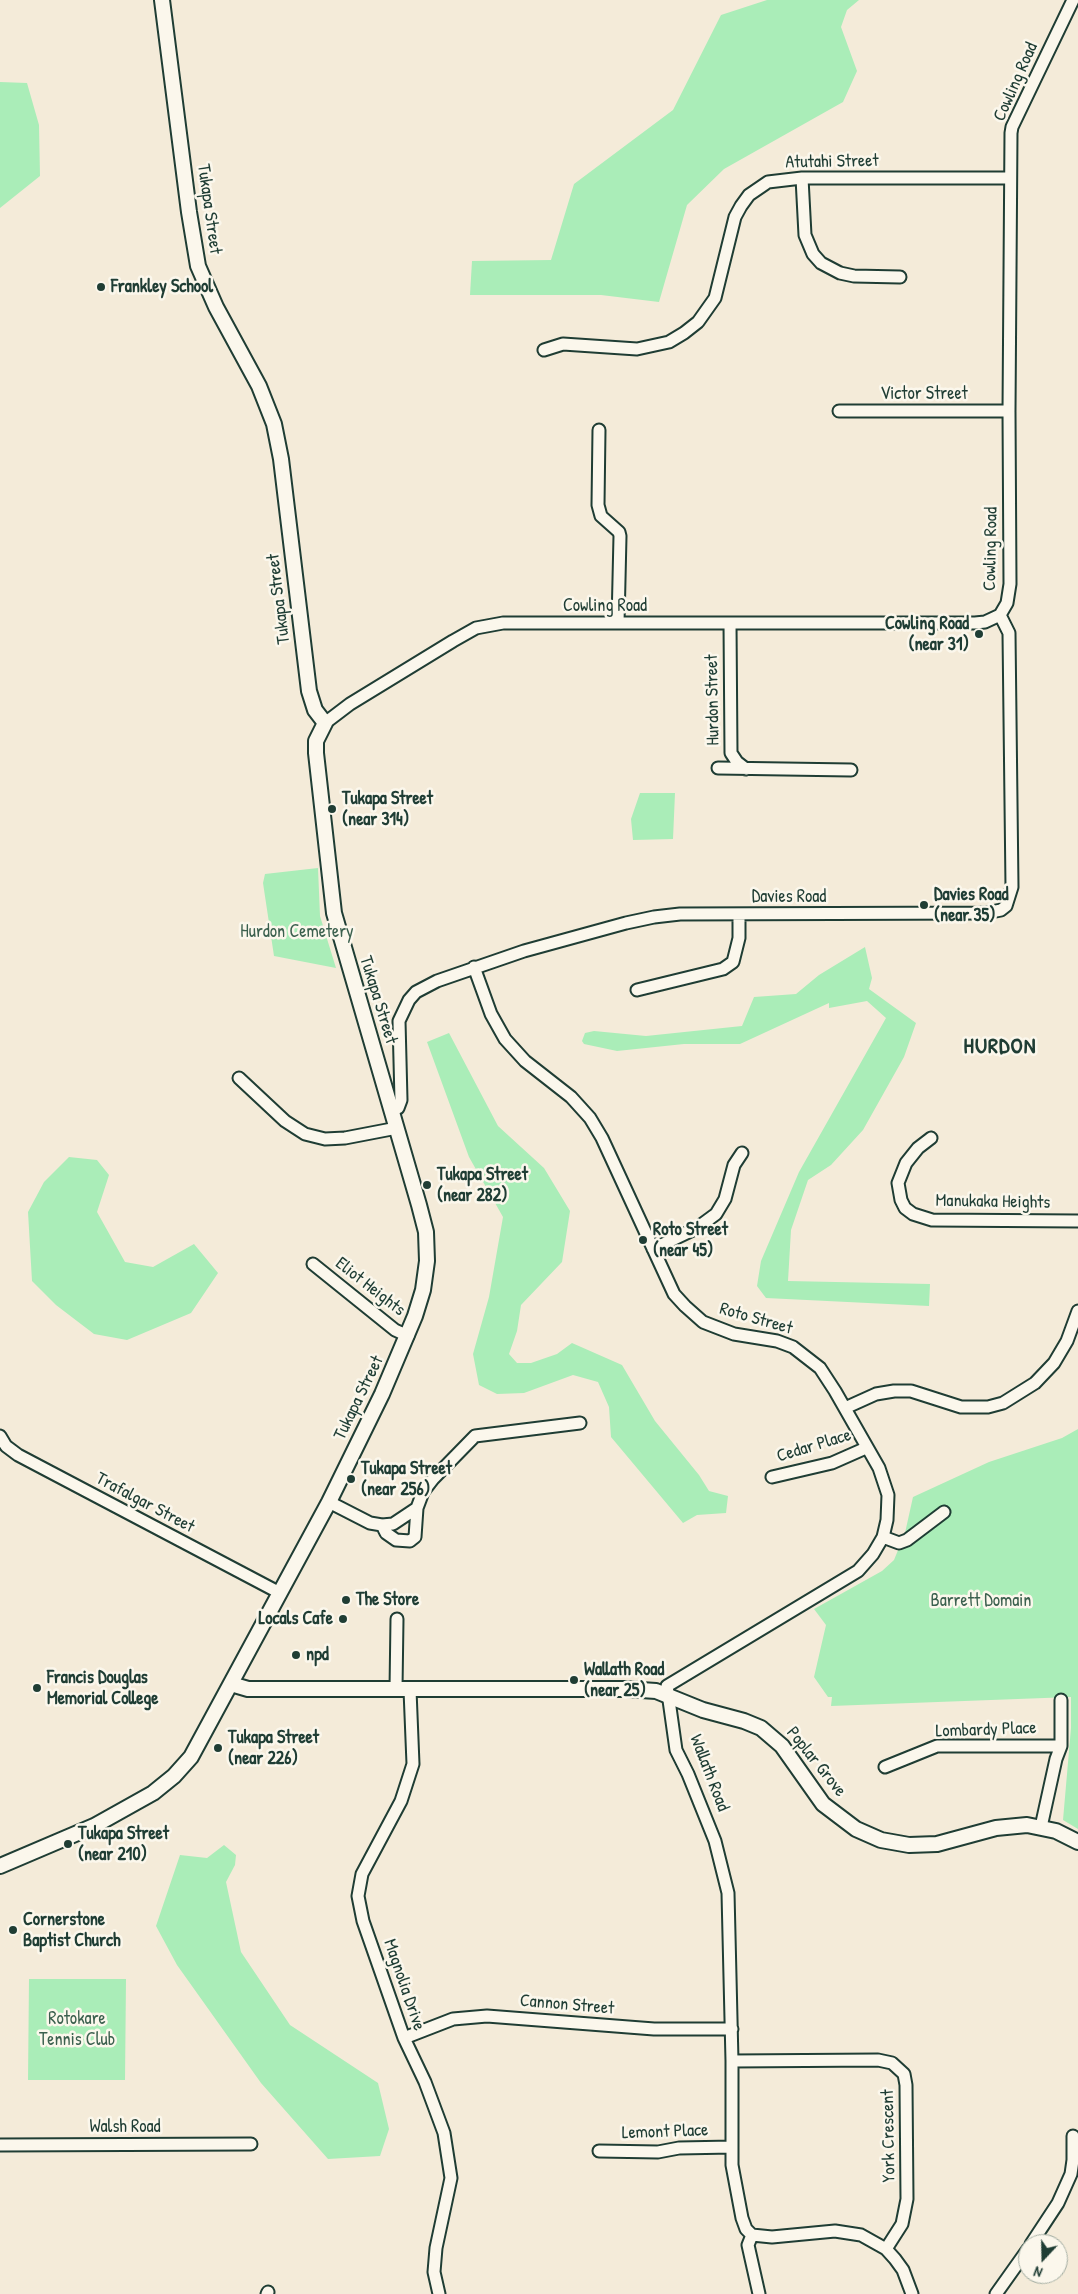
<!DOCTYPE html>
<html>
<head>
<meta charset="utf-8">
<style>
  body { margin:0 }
  #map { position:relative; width:1078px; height:2294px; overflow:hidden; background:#f4ebd9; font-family:"Patrick Hand",sans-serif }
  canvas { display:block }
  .north { position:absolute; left:1018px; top:2234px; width:50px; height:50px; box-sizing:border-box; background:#fbf7ec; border:1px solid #a3ada2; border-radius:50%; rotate:201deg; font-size:14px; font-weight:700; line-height:20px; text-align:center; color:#1f3d34 }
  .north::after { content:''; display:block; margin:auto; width:18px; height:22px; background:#1f3d34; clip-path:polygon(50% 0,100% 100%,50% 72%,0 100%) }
</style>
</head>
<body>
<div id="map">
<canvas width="1078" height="2294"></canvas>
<div class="north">N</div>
</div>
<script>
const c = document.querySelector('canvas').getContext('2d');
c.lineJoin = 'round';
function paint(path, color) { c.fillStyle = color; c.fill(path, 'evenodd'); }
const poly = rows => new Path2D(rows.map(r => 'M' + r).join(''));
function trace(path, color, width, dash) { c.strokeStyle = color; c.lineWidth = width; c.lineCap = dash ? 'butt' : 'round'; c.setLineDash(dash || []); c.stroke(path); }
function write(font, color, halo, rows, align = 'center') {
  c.font = font + ' "Patrick Hand",sans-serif'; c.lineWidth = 5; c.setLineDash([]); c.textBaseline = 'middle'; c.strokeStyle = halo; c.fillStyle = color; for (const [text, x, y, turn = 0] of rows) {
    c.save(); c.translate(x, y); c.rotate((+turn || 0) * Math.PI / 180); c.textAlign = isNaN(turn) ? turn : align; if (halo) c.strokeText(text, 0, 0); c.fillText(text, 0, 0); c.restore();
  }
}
paint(poly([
  [767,0,859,0,847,10,841,27,857,71,843,102,724,169,687,205,659,302,601,295,470,295,472,261,551,260,574,184,673,110,721,15],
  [0,82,27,83,39,125,40,176,0,208],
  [640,793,675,793,673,839,633,840,631,819],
  [318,868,320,916,336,968,274,956,263,883,265,874],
  [865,947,872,978,869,989,916,1023,904,1057,863,1130,831,1165,808,1180,791,1230,788,1281,930,1284,929,1306,766,1298,757,1286,761,1261,799,1172,886,1018,867,1001,829,1008,829,1003,740,1044,684,1044,617,1051,584,1044,582,1041,585,1033,594,1031,646,1036,742,1026,754,997,796,994,819,975],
  [449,1033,498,1126,544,1168,570,1211,562,1262,521,1305,517,1331,509,1354,517,1363,531,1363,557,1354,572,1343,622,1365,655,1421,699,1475,709,1491,728,1496,726,1513,697,1515,683,1523,611,1437,609,1407,598,1382,573,1375,524,1393,497,1394,479,1385,473,1354,489,1297,503,1217,469,1157,427,1042],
  [69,1157,97,1160,109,1175,97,1212,125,1262,153,1267,194,1244,218,1273,191,1313,127,1340,94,1334,56,1305,32,1281,28,1212,44,1182],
  [1078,1429,1078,1829,1063,1820,1071,1728,1071,1697,831,1706,832,1697,828,1697,814,1677,826,1625,814,1609,882,1571,894,1560,905,1533,913,1497,989,1462,1062,1438],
  [224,1845,236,1855,235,1865,226,1882,241,1952,290,2025,378,2083,389,2129,380,2156,328,2159,261,2083,177,1965,156,1926,180,1855,207,1858],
  [29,1979,126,1979,125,2080,28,2080]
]), '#aaedb8');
const minor = poly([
  [802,178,805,235,813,254,821,263,840,273,854,276,900,277],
  [544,350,563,344,637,349,669,342,684,333,698,322,715,298,735,217,741,206,749,195,768,182,802,178,1010,178],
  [839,411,1009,411],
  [599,430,598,505,601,516,619,532,620,536,618,623],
  [730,623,731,753,737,762,746,769],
  [325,723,350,704,453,641,476,628,503,623,975,623,985,622,1000,615,1007,603,1010,584,1009,411,1011,133,1012,127,1073,0],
  [718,768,851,770],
  [474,967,491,1014,505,1039,525,1061,571,1097,590,1118,602,1138,674,1294,685,1306,703,1322,734,1334,777,1341,793,1347,820,1368,835,1391,879,1468,888,1495,887,1520,883,1537,873,1554,858,1571,667,1686,676,1750,688,1774,715,1841,728,1893,732,2061,732,2165,742,2218,746,2229,752,2235,748,2245,759,2294],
  [637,990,723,969,733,962,739,938,739,914],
  [239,1078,285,1121,305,1134,325,1139,345,1138,397,1128],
  [391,1109,398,1108,401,1100,399,1021,409,1000,416,992,437,981,524,951,626,923,654,917,680,914,986,913,1001,910,1006,906,1012,887,1009,633,1000,615],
  [931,1138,918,1148,906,1163,898,1183,901,1200,905,1208,913,1214,932,1220,1078,1221],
  [653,1249,697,1228,716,1214,725,1199,734,1165,742,1153],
  [313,1264,395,1330,408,1336],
  [845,1408,876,1394,894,1391,911,1391,961,1407,988,1407,1003,1403,1035,1383,1054,1363,1067,1341,1078,1311],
  [0,1436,6,1446,18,1455,280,1593],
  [772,1477,832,1463,866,1448],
  [329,1502,370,1523,382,1525,393,1524,417,1508,423,1492,433,1479,475,1436,580,1423],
  [382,1525,386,1533,396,1540,410,1541,415,1537,417,1508],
  [883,1537,899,1543,907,1540,944,1512],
  [396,1689,397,1619],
  [410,1690,413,1764,401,1801,362,1874,358,1896,363,1921,404,2038,425,2082,444,2133,451,2178,436,2248,434,2272,439,2294],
  [885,1767,937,1746,1061,1746],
  [1041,1827,1056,1759,1061,1746,1061,1700],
  [404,2038,453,2019,487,2016,654,2029,732,2029],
  [732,2061,878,2060,892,2063,904,2074,906,2085,907,2199,902,2224,886,2249],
  [0,2145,251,2144],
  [599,2151,658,2152,679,2148,732,2147],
  [752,2235,772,2237,835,2231,861,2235,886,2249,895,2259,903,2270,912,2294],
  [1031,2244,1058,2203,1071,2174,1073,2160,1073,2136],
  [267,2294,268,2292],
  [996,2294,1028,2249]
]);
const tertiary = poly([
  [231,1684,248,1689,626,1689,656,1691,703,1710,744,1721,761,1728,782,1746,823,1804,856,1829,881,1840,909,1845,937,1844,996,1828,1027,1825,1056,1831,1078,1842],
  [0,1866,94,1826,153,1793,174,1776,191,1757,329,1502,382,1394,415,1316,423,1290,427,1261,426,1232,419,1205,334,913,316,753,316,741,325,723,315,710,309,691,281,459,274,424,259,386,216,307,198,266,189,212,162,0]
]);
trace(minor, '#1f3d34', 15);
trace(tertiary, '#1f3d34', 18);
trace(minor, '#fbf7ec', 11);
trace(tertiary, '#fbf7ec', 14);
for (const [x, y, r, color] of [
  [101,287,5,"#1f3d34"],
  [979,634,5,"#1f3d34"],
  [332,809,5,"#1f3d34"],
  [924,905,5,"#1f3d34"],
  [427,1185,5,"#1f3d34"],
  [643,1240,5,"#1f3d34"],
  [351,1479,5,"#1f3d34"],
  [346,1600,5,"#1f3d34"],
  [343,1619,5,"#1f3d34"],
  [296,1655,5,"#1f3d34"],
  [574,1680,5,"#1f3d34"],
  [37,1688,5,"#1f3d34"],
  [218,1748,5,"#1f3d34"],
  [68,1844,5,"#1f3d34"],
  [13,1930,5,"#1f3d34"]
]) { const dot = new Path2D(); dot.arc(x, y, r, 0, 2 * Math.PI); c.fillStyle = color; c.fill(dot); trace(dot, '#fbf7ec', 2); }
write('18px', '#1f3d34', '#fbf7ec', [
  ["Cowling Road",1016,82,-66],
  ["Atutahi Street",832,162,-1],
  ["Tukapa Street",209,209,82],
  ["Victor Street",924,394],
  ["Cowling Road",991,549,-89],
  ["Tukapa Street",279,599,-97],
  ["Cowling Road",605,606],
  ["Hurdon Street",713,700,-91],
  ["Davies Road",789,897],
  ["Tukapa Street",378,1000,73],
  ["Manukaka Heights",993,1202,1],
  ["Eliot Heights",370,1287,38],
  ["Roto Street",756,1319,16],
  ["Tukapa Street",359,1398,-64],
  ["Cedar Place",814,1446,-17],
  ["Trafalgar Street",145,1503,28],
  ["Lombardy Place",986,1730,-2],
  ["Poplar Grove",816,1762,51],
  ["Wallath Road",709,1773,69],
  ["Magnolia Drive",404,1985,71],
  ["Cannon Street",567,2005,5],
  ["Walsh Road",125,2127],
  ["Lemont Place",665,2132,-2],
  ["York Crescent",889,2136,-91]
]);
write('bold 18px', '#1f3d34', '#fbf7ec', [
  ["Frankley School",111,287],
  ["Cowling Road",969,624,"right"],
  ["(near 31)",969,645,"right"],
  ["Tukapa Street",342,799],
  ["(near 314)",342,820],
  ["Davies Road",934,895],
  ["(near 35)",934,916],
  ["Tukapa Street",437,1175],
  ["(near 282)",437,1196],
  ["Roto Street",653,1230],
  ["(near 45)",653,1251],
  ["Tukapa Street",361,1469],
  ["(near 256)",361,1490],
  ["The Store",356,1600],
  ["Locals Cafe",333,1619,"right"],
  ["npd",306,1655],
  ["Wallath Road",584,1670],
  ["(near 25)",584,1691],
  ["Francis Douglas",47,1678],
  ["Memorial College",47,1699],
  ["Tukapa Street",228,1738],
  ["(near 226)",228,1759],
  ["Tukapa Street",78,1834],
  ["(near 210)",78,1855],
  ["Cornerstone",23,1920],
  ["Baptist Church",23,1941]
], 'left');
write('18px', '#3b604e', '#fbf7ec', [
  ["Hurdon Cemetery",297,932],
  ["Barrett Domain",981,1601],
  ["Rotokare",77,2019],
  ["Tennis Club",77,2040]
]);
c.letterSpacing = '1px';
write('bold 22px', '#1f3d34', '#fbf7ec', [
  ["HURDON",1000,1047]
]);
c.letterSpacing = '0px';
</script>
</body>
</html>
